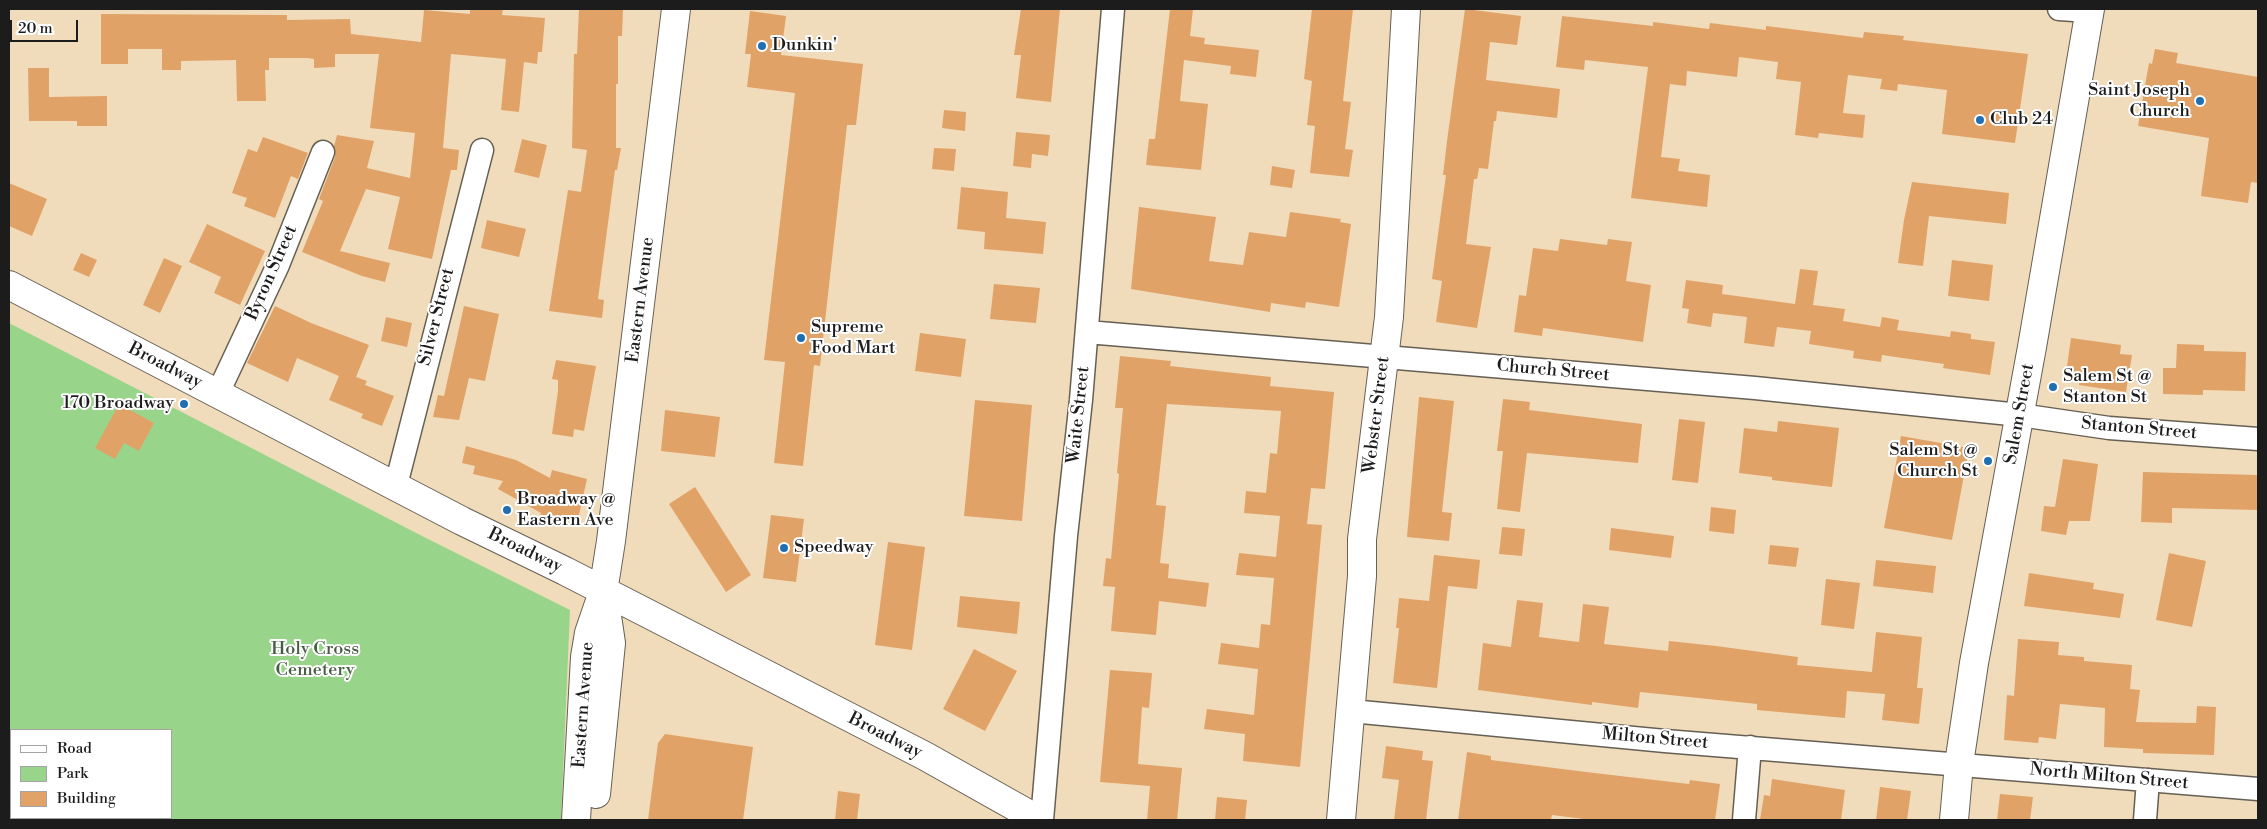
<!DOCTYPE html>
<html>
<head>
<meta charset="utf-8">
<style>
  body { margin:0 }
  #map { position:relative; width:2267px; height:829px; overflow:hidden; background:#f0dcbb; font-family:"Libre Bodoni",serif }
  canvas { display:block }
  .frame { position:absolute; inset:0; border:10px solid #1c1c1c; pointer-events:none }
  .legend { position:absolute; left:10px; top:729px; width:162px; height:90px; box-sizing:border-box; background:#fff; border:1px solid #a4a4a4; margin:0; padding:6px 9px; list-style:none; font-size:15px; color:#1c1c1c }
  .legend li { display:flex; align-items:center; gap:10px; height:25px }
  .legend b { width:25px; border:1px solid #a4a4a4 }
  .scale { position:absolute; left:10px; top:20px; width:68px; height:22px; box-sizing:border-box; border:2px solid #1c1c1c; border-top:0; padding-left:6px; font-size:15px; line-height:18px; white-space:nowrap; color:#1c1c1c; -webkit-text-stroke:4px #fff; paint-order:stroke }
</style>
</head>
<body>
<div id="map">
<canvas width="2267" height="829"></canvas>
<div class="frame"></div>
<ul class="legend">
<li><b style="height:6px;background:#fff"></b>Road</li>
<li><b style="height:14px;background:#98d58a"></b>Park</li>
<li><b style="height:14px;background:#e1a267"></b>Building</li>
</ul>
<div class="scale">20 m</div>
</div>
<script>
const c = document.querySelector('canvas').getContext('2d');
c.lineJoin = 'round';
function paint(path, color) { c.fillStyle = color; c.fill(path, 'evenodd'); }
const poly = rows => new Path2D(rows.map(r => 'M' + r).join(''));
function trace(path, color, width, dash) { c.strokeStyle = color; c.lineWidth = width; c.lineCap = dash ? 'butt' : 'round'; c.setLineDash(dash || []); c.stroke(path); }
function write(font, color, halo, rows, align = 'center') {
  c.font = font + ' "Libre Bodoni",serif'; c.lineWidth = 4; c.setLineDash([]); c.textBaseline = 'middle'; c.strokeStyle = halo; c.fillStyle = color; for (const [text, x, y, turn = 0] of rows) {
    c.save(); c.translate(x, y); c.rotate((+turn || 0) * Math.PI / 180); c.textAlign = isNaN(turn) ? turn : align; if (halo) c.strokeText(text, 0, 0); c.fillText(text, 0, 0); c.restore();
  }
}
paint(poly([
  [9,323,424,537,570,610,561,820,9,820],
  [11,730,171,730,171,818,11,818]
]), '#98d58a');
paint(poly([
  [470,9,503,9,502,15,545,18,542,52,538,52,537,64,524,62,519,112,501,110,506,59,451,54,443,148,459,150,457,170,451,170,432,259,388,249,400,197,366,189,340,251,390,263,385,282,362,276,302,252,323,201,319,199,335,157,334,146,337,135,374,141,367,168,410,178,415,133,370,128,379,54,335,54,335,67,314,68,314,59,307,58,269,58,269,70,265,70,266,101,237,101,236,60,181,61,181,70,162,70,162,49,128,49,128,64,101,64,101,14,287,15,287,20,350,19,351,34,421,42,424,10,470,14],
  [579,9,623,9,622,36,618,36,618,84,616,84,616,148,621,148,617,170,615,170,598,299,604,300,602,318,549,311,568,190,581,192,587,150,572,148,574,54,577,54],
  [1021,9,1060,9,1051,102,1016,98,1021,55,1014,55],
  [1170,9,1193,9,1190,36,1205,38,1204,44,1259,50,1256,77,1230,74,1231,66,1184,60,1180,101,1208,104,1201,170,1146,165,1149,139,1155,139],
  [1312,9,1353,9,1343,101,1351,102,1345,149,1353,150,1349,177,1310,173,1315,126,1307,125,1312,81,1304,79],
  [1465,9,1521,16,1517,45,1490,42,1486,80,1560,89,1557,118,1497,111,1496,121,1494,121,1488,169,1479,168,1477,179,1474,179,1466,244,1491,247,1477,328,1436,322,1442,281,1432,279,1446,175,1443,175,1447,141],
  [750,11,786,16,781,55,863,64,856,125,847,125,820,366,814,365,803,466,774,463,785,362,764,360,795,93,747,87,751,54,745,54],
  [1562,16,1653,26,1653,22,1709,29,1710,23,1766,30,1766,26,1863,38,1864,32,1904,36,1903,40,2028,54,2015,143,1942,134,1947,90,1898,84,1897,91,1880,89,1882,79,1848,75,1843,113,1865,115,1863,138,1819,133,1818,138,1795,135,1801,82,1776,79,1778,62,1739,57,1737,77,1687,71,1686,86,1670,84,1661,157,1680,159,1678,171,1710,175,1707,207,1631,198,1648,67,1585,60,1584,70,1556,67],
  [2155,49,2178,53,2176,63,2258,77,2258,183,2251,182,2248,203,2201,196,2209,138,2138,126,2149,63,2152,64],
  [28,68,49,68,49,97,107,96,107,126,77,126,77,121,29,121],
  [944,110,966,112,965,131,942,128],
  [1016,132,1050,135,1048,156,1032,154,1031,168,1013,166],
  [263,137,308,153,298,179,291,176,275,218,244,206,247,198,232,193,248,149,257,152],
  [522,139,547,145,539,178,514,172],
  [934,148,956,149,954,171,932,169],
  [1272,166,1295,170,1292,188,1270,185],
  [1912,182,2009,193,2006,224,1929,216,1923,266,1898,263,1904,220],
  [9,183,47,199,32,236,9,226],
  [961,187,1008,192,1006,218,1046,222,1043,254,984,249,985,232,957,229],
  [1139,207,1216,217,1209,261,1243,265,1249,232,1286,237,1290,212,1341,219,1340,222,1351,224,1339,307,1306,302,1305,308,1271,303,1270,312,1131,289],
  [487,220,526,229,519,257,481,248],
  [207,224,265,251,240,305,214,293,221,277,189,262],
  [1560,239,1607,245,1608,239,1632,242,1626,281,1651,285,1643,342,1543,328,1542,336,1514,332,1519,295,1526,296,1533,248,1558,251],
  [81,253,97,260,89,277,73,270],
  [164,258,182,266,160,313,143,305],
  [1952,260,1993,265,1989,301,1948,296],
  [1800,269,1818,271,1813,305,1845,309,1843,321,1880,327,1882,317,1899,320,1897,330,1950,337,1951,331,1971,334,1971,339,1995,342,1990,375,1943,368,1944,364,1882,355,1881,362,1853,358,1854,351,1809,344,1811,331,1777,327,1774,347,1744,343,1747,317,1713,313,1711,327,1687,323,1689,309,1682,308,1686,280,1723,285,1722,294,1795,304],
  [994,284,1040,288,1036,323,990,319],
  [275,306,311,323,369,345,356,377,367,381,365,385,394,396,382,426,361,418,363,414,329,400,339,376,297,358,288,382,247,363],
  [464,306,499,314,485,381,469,378,459,420,433,417,438,395,444,396],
  [386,317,412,323,407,347,381,341],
  [920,333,966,339,961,377,915,371],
  [2071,338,2121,345,2120,354,2132,355,2126,392,2079,385,2081,375,2066,373],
  [2177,344,2204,345,2204,351,2246,352,2245,391,2203,390,2203,395,2163,394,2163,368,2176,368],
  [1120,356,1171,361,1170,366,1271,377,1270,386,1334,392,1325,489,1311,488,1307,524,1322,525,1300,767,1243,761,1245,734,1204,729,1207,709,1254,715,1258,669,1218,664,1221,643,1259,648,1261,624,1270,625,1274,578,1236,575,1239,553,1276,557,1280,516,1244,513,1246,491,1266,493,1270,453,1277,454,1281,411,1167,404,1156,505,1166,506,1160,563,1169,564,1168,578,1209,583,1206,607,1159,601,1156,635,1111,631,1115,587,1103,586,1106,558,1111,559,1119,474,1117,473,1123,408,1115,408],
  [556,360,596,366,584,431,574,429,573,437,552,434,558,391,558,380,552,379],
  [1419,397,1454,401,1442,512,1452,513,1449,541,1407,537],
  [1503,399,1530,402,1529,410,1642,424,1638,463,1527,453,1520,512,1497,509,1503,451,1497,451],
  [975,400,1032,405,1022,521,964,516],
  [119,404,154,423,139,451,124,443,115,459,95,448],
  [665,410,720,417,715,457,661,451],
  [1679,419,1705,422,1698,483,1672,480],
  [1778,421,1839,428,1832,487,1772,480,1772,477,1739,473,1744,428,1777,432],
  [1901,436,1969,448,1952,540,1884,528],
  [466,446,516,460,550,478,552,470,587,479,579,515,561,525,540,515,541,513,498,489,503,481,473,474,475,466,462,463],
  [2063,459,2098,464,2090,521,2069,521,2066,535,2041,531,2044,506,2055,507],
  [2143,472,2258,475,2258,510,2172,508,2172,523,2141,522],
  [695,487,751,575,726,592,669,504],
  [1711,507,1736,510,1734,534,1709,531],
  [771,515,804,519,796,582,763,578],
  [1502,527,1525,529,1522,556,1499,554],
  [1611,528,1674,536,1671,558,1609,550],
  [888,542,925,547,912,650,875,645],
  [1770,545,1799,548,1796,567,1768,564],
  [2169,553,2206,561,2192,627,2156,620],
  [1434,555,1480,560,1477,589,1448,586,1437,688,1393,683,1399,628,1396,628,1399,598,1429,601],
  [1876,560,1936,566,1933,593,1873,586],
  [2029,573,2094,583,2093,589,2124,594,2120,618,2024,606],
  [1826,579,1860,583,1854,629,1821,625],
  [960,596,1020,602,1017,634,957,627],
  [1517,600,1543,603,1539,637,1579,642,1583,604,1609,607,1604,644,1668,651,1669,641,1716,646,1798,657,1797,665,1872,672,1876,632,1922,637,1917,688,1923,688,1919,724,1882,720,1885,694,1847,691,1845,718,1757,710,1757,704,1640,692,1638,708,1592,702,1592,705,1478,690,1483,643,1511,647],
  [2018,639,2059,642,2058,655,2084,657,2084,661,2132,665,2130,689,2140,690,2136,722,2196,723,2197,706,2216,707,2214,755,2143,753,2143,749,2104,747,2105,708,2060,704,2056,739,2039,737,2038,743,2004,740,2007,695,2014,696],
  [974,649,1017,671,985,731,943,709],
  [1110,670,1152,673,1149,708,1142,707,1138,764,1182,768,1177,820,1147,820,1150,786,1100,782],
  [665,734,753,747,743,820,648,820,658,743],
  [1386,746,1423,751,1422,760,1433,761,1426,820,1394,820,1399,780,1382,778],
  [1467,752,1491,756,1491,760,1586,772,1689,784,1690,780,1720,784,1715,820,1592,820,1552,815,1551,820,1458,820],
  [1772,779,1845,790,1841,820,1760,820,1764,795,1770,796],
  [1880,787,1911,791,1907,820,1876,820],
  [838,791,860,794,857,820,835,820],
  [2000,794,2033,797,2030,820,1997,820],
  [1217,797,1247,800,1245,820,1215,820]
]), '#e1a267');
const street = poly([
  [2059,9,2089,11],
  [1087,332,1755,388,2020,415,2109,428,2258,439],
  [218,393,278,265,323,152],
  [396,485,482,150],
  [1351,711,1665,741,2258,789],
  [1042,820,1066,536,1081,400,1113,9],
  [1744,820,1750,747],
  [2145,820,2148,780]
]);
const secondary = poly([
  [1341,820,1362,576,1362,539,1389,317,1406,9],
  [1954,820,1959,764,1974,663,2032,347,2090,9]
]);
const primary = poly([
  [9,285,462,521,565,571,925,756,1039,820],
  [596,794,611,643,604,596],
  [576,820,585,657,589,633,603,592,611,541,676,9]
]);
trace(street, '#665f54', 25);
trace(secondary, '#665f54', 30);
trace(primary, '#665f54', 30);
trace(street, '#fff', 22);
trace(secondary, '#fff', 28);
trace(primary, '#fff', 28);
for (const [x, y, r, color] of [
  [762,46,5,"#1f6fb2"],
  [2200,101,5,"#1f6fb2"],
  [1980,120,5,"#1f6fb2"],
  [801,338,5,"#1f6fb2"],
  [2053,387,5,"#1f6fb2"],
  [184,404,5,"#1f6fb2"],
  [1988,461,5,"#1f6fb2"],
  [507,510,5,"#1f6fb2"],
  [784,548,5,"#1f6fb2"]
]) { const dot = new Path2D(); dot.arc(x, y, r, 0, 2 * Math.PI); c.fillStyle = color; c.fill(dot); trace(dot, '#fff', 2); }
write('18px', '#1c1c1c', '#fff', [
  ["Dunkin'",772,46],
  ["Saint Joseph",2190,91,"right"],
  ["Church",2190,112,"right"],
  ["Club 24",1990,120],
  ["Supreme",811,328],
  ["Food Mart",811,349],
  ["Salem St @",2063,377],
  ["Stanton St",2063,398],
  ["170 Broadway",174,404,"right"],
  ["Salem St @",1978,451,"right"],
  ["Church St",1978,472,"right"],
  ["Broadway @",517,500],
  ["Eastern Ave",517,521],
  ["Speedway",794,548]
], 'left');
write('18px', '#1c1c1c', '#fff', [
  ["Byron Street",272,273,-66],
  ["Eastern Avenue",641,300,-83],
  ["Silver Street",437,317,-76],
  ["Broadway",165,366,27],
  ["Church Street",1553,371,5],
  ["Salem Street",2020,414,-80],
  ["Waite Street",1079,415,-84],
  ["Webster Street",1377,415,-83],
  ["Stanton Street",2139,429,5],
  ["Broadway",525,551,26],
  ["Eastern Avenue",584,705,-86],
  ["Broadway",885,736,27],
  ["Milton Street",1655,739,5],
  ["North Milton Street",2109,777,5]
]);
write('18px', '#475d42', '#fff', [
  ["Holy Cross",315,650],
  ["Cemetery",315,671]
]);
</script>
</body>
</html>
